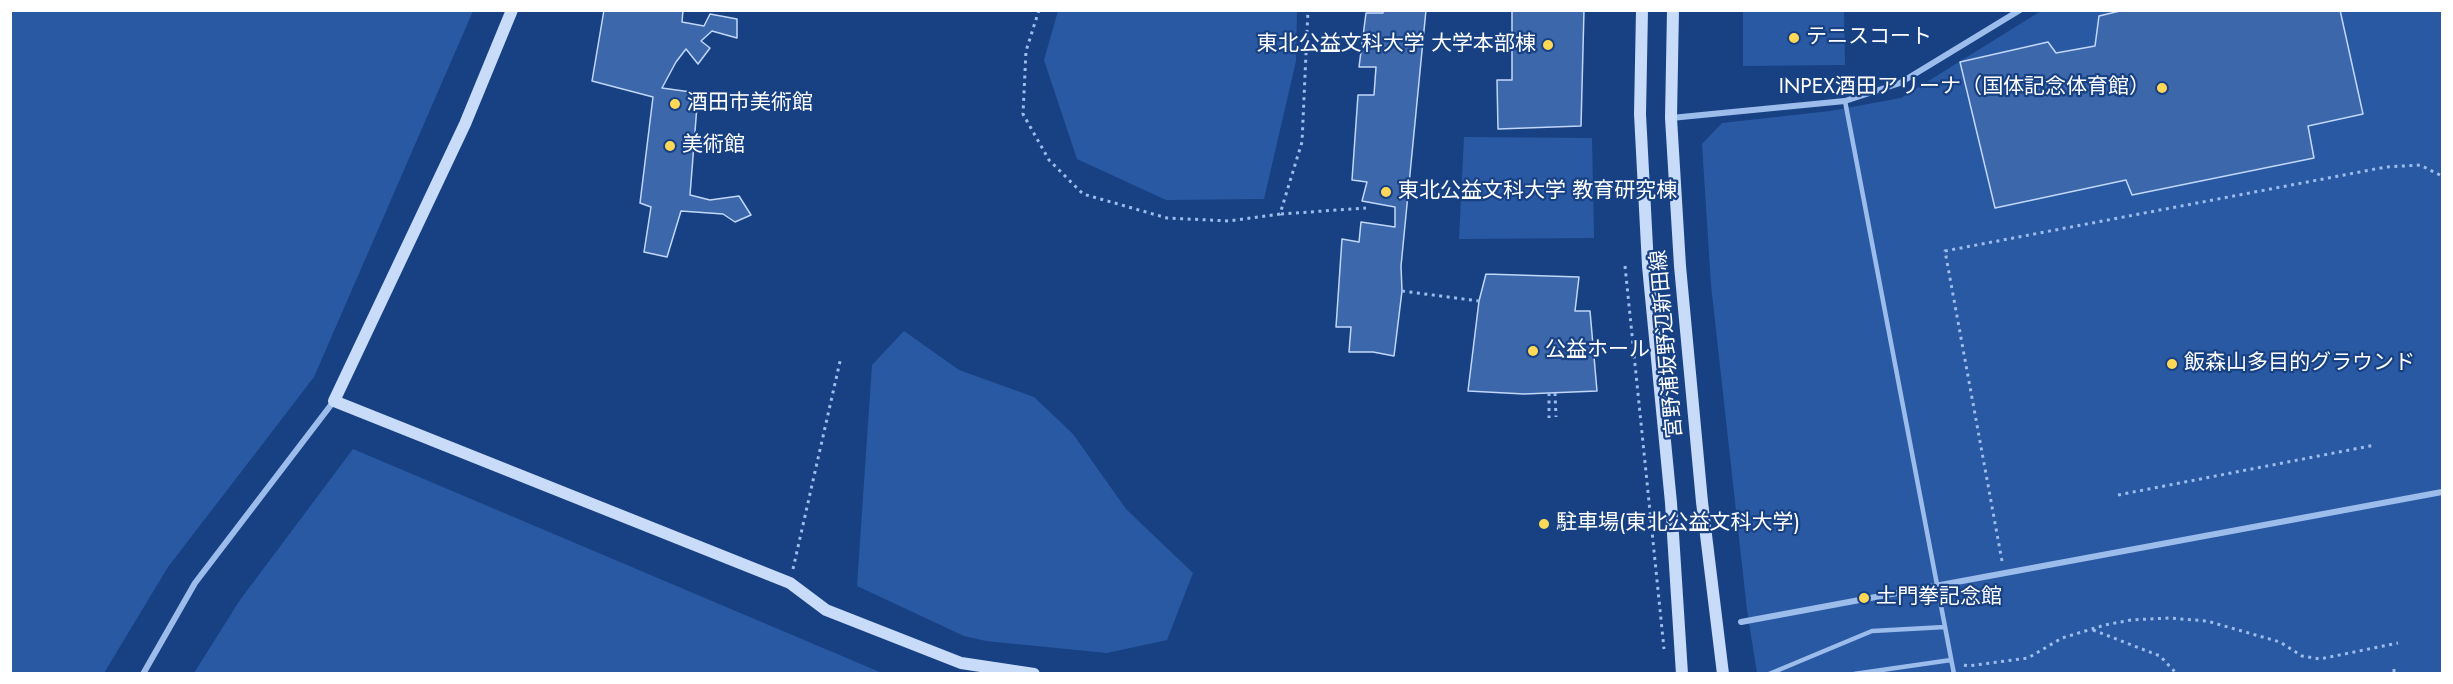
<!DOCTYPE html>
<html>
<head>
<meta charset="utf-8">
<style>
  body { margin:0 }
  #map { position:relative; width:2453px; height:684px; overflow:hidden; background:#184184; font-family:Jost,sans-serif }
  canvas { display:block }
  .frame { position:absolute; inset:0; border:12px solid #fff; pointer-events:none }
</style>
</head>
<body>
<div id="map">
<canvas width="2453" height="684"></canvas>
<div class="frame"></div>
</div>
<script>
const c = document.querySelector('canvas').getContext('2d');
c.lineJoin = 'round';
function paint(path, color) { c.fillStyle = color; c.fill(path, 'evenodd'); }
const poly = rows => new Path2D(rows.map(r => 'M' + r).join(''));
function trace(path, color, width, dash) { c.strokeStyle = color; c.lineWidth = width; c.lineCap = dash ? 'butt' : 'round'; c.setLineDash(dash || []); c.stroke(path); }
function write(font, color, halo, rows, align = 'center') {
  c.font = font + ' Jost,"Noto Sans JP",sans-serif'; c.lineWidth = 4.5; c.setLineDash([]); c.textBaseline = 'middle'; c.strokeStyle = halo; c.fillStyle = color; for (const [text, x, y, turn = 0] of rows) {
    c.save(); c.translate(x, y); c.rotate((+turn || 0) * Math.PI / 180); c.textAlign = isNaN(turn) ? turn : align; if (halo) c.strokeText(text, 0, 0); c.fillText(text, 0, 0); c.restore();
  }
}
paint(poly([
  [10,11,473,11,314,377,168,567,104,673,11,673],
  [1058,11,1297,11,1296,61,1264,199,1166,200,1077,159,1044,60],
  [1743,11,1844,11,1845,65,1743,66],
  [2041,11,2442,11,2442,673,1757,673,1747,610,1711,285,1702,144,1722,123,1830,111,1901,98],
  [1464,137,1592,138,1594,238,1459,239],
  [904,331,959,370,1034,397,1073,434,1126,509,1193,573,1167,640,1107,653,986,641,964,636,857,586,872,365],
  [353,449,882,673,194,673,240,600]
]), '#2a59a3');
const building = poly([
  [604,10,683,10,682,22,704,26,710,14,737,19,737,38,712,31,701,41,710,48,698,64,686,49,676,62,662,88,698,93,690,195,710,200,739,196,751,215,735,222,723,214,681,211,667,257,644,252,651,207,640,203,653,97,592,81,604,10],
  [1383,10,1426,10,1401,266,1402,291,1394,356,1373,352,1349,352,1351,327,1336,327,1342,239,1359,242,1361,222,1395,227,1395,207,1362,201,1367,182,1352,180,1358,95,1374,95,1376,67,1359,67,1366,13,1383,13,1383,10],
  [1512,10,1584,10,1581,126,1498,129,1497,80,1512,80,1512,10],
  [2124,10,2340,10,2363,114,2308,126,2314,158,2132,195,2126,180,1995,208,1960,62,2048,42,2056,53,2095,46,2099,16,2124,10],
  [1486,274,1579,277,1575,311,1590,311,1597,391,1524,394,1468,391,1479,301,1486,274]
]);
paint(building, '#3c67ab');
trace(building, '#c1d7f9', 1.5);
trace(poly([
  [1039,10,1026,51,1023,114,1049,160,1083,194,1167,218,1229,221,1280,214,1302,142,1308,10],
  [1281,214,1366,208],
  [1625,266,1664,649],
  [1402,291,1479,301],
  [1549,393,1549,418],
  [1555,393,1556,417],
  [2118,495,2375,445],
  [2002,561,1945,251,2386,167,2420,165,2442,176],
  [793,569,841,357],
  [2093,630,2160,656,2177,674],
  [1964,665,1968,666,2028,658,2062,638,2105,625,2131,620,2169,618,2207,621,2280,642,2302,656,2320,659,2398,643],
  [2394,669,2394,674]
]), '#9cbcec', 3, [3, 4.5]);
trace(poly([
  [1845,101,1954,674],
  [1769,674,1872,631,1945,627],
  [1854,674,1951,660]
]), '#9cbcec', 4.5);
trace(poly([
  [1671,118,1845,101,1900,83,2020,10],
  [1741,622,2442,492],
  [143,674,195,583,334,401]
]), '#9cbcec', 6);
trace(poly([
  [512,10,465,124,334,401,790,583,826,610,961,663,1034,674],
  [1642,10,1640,114,1648,266,1671,503,1682,674],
  [1673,10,1671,118,1680,266,1702,502,1723,674]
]), '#c8dbf9', 12);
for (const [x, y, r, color] of [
  [1794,38,6,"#ffd857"],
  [1548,45,6,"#ffd857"],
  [2162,88,6,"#ffd857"],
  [675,104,6,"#ffd857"],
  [670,146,6,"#ffd857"],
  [1386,192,6,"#ffd857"],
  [1533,351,6,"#ffd857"],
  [2172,364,6,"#ffd857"],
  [1544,524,6,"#ffd857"],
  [1864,598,6,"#ffd857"]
]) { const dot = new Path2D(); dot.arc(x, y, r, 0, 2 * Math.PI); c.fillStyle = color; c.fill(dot); trace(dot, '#184184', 2); }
write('21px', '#fff', '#184184', [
  ["テニスコート",1806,38],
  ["東北公益文科大学 大学本部棟",1536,45,"right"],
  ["INPEX酒田アリーナ（国体記念体育館）",2150,88,"right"],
  ["酒田市美術館",687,104],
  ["美術館",682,146],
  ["東北公益文科大学 教育研究棟",1398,192],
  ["公益ホール",1545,351],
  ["飯森山多目的グラウンド",2184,364],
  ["駐車場(東北公益文科大学)",1556,524],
  ["土門拳記念館",1876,598]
], 'left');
write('21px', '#fff', '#184184', [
  ["宮野浦坂野辺新田線",1668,344,-95]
]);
</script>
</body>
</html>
